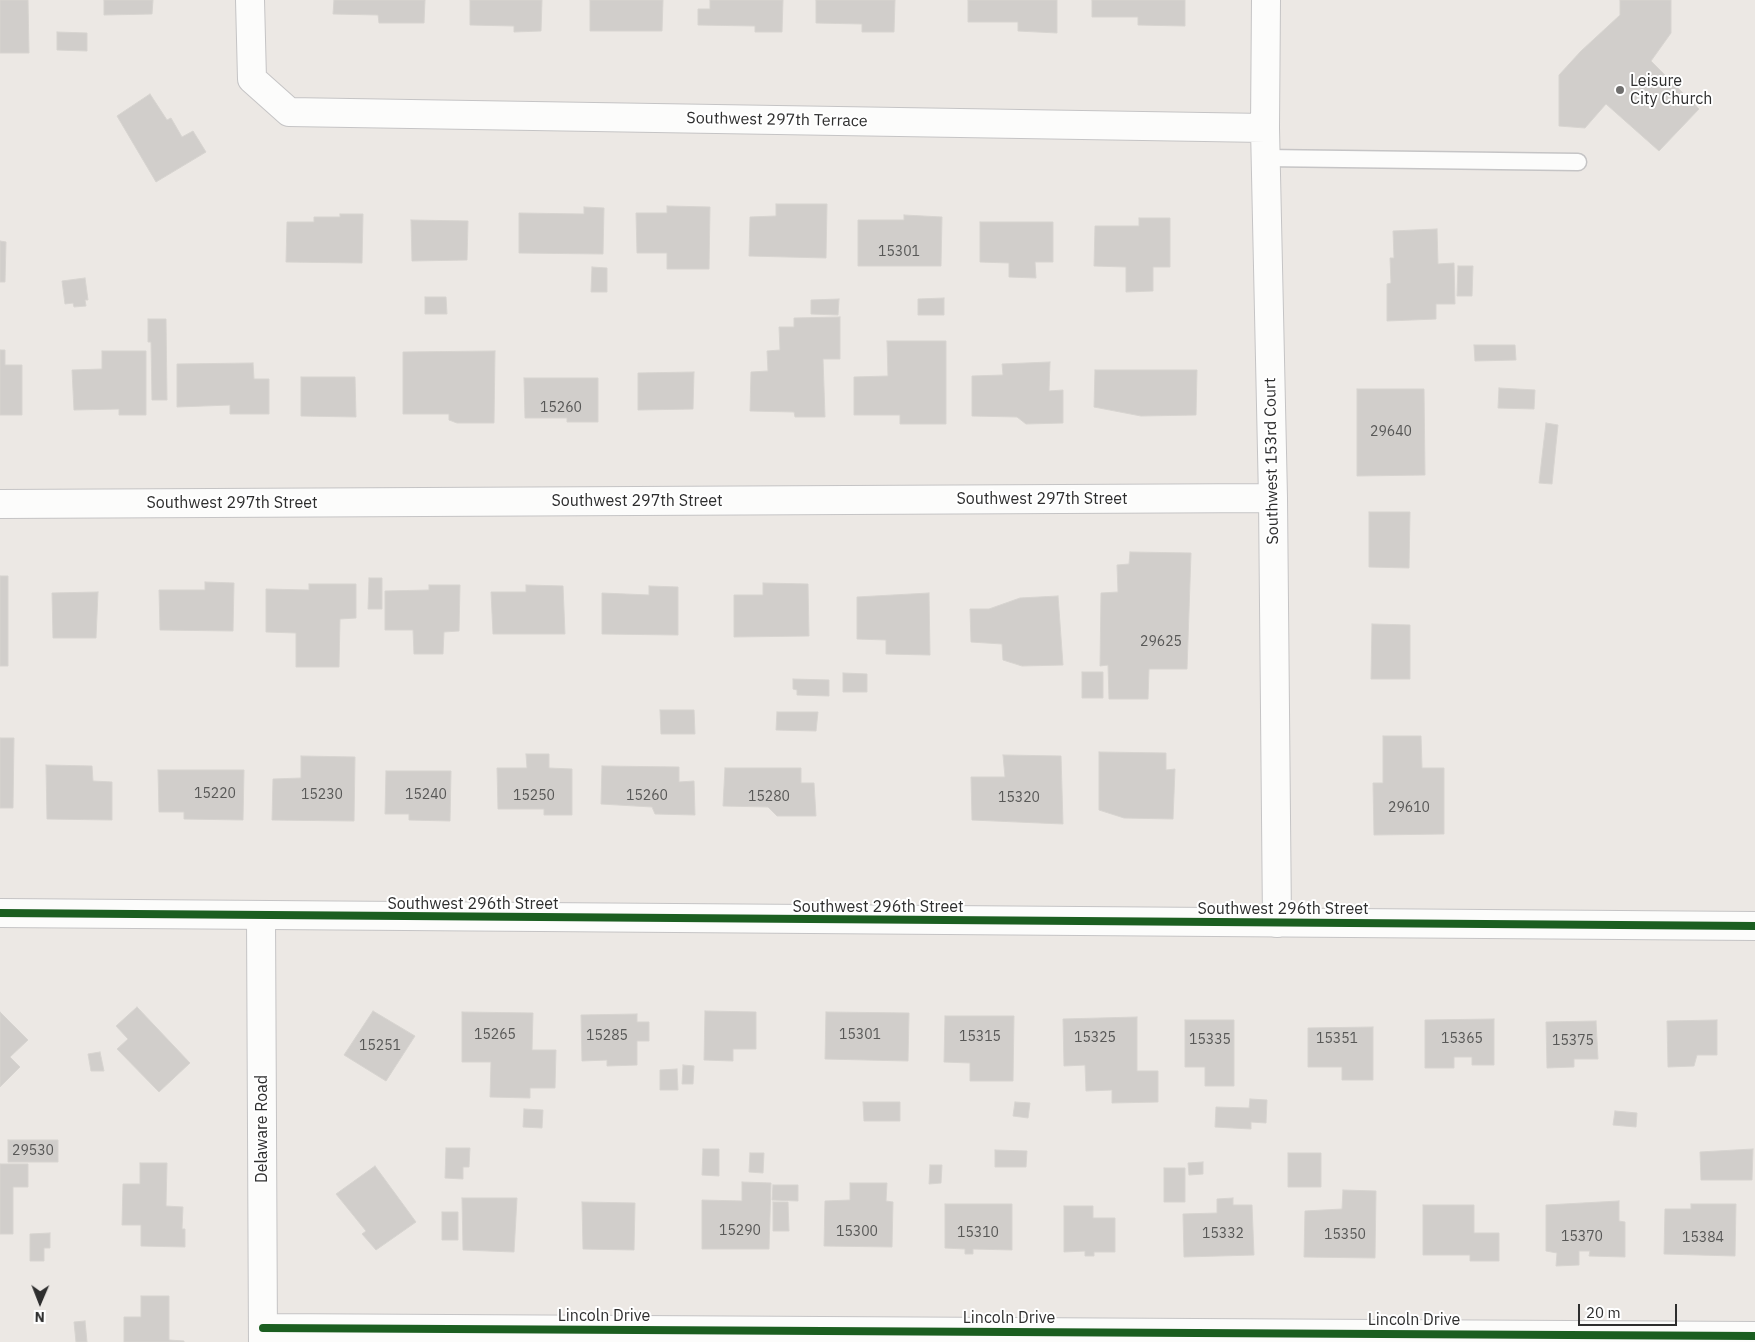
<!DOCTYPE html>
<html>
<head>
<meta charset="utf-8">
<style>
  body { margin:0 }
  #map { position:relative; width:1755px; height:1342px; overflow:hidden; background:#ece8e4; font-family:"IBM Plex Sans",sans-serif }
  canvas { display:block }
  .north { position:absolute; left:15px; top:1277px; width:50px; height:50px; -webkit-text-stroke:4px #fff; paint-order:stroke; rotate:181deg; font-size:14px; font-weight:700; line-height:20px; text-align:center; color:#2e2e2e }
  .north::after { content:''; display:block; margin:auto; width:18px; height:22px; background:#2e2e2e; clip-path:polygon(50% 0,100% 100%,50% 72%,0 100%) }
  .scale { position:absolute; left:1578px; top:1304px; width:99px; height:22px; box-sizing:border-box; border:2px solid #2e2e2e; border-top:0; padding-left:6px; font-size:15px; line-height:18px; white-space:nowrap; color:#2e2e2e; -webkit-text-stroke:4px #fff; paint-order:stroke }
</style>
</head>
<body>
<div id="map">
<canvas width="1755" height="1342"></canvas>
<div class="north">N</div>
<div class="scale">20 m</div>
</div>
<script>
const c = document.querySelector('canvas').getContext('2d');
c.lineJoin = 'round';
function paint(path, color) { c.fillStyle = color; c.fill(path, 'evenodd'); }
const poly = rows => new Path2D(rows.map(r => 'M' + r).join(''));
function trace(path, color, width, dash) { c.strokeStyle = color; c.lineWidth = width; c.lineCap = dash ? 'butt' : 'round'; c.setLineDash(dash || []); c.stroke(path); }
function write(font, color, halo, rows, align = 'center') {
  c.font = font + ' "IBM Plex Sans",sans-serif'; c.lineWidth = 4; c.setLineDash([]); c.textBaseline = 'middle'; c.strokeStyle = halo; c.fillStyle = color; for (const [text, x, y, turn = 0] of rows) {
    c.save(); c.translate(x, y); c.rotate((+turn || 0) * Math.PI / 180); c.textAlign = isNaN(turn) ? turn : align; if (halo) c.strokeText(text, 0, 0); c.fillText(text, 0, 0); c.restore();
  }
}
const building = poly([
  [0,0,28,0,29,53,0,53,0,0],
  [104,0,153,0,152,14,104,15,104,0],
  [334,0,425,0,424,23,379,23,378,15,333,14,334,0],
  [470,0,542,0,541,31,514,32,514,26,470,25,470,0],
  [590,0,663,0,662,31,590,31,590,0],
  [710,0,783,0,782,32,755,32,755,26,698,25,698,9,710,9,710,0],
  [816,0,895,0,894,32,862,32,862,24,816,23,816,0],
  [968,0,1057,0,1057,33,1018,31,1018,22,968,22,968,0],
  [1092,0,1185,0,1185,26,1138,25,1138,17,1092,17,1092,0],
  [1620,0,1671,0,1671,33,1651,61,1699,109,1659,151,1606,104,1585,128,1559,126,1559,75,1581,51,1620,15,1620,0],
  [57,32,87,33,87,51,57,50,57,32],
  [150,94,167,120,171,118,182,137,193,131,206,152,156,182,117,116,150,94],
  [776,204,827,204,826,258,749,256,750,217,776,216,776,204],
  [667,206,710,207,709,269,667,269,667,253,637,253,636,213,667,213,667,206],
  [584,207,604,208,603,254,519,253,519,213,584,214,584,207],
  [340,214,363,214,362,263,286,262,287,222,314,222,314,217,340,217,340,214],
  [904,215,942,217,941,266,858,266,858,220,904,220,904,215],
  [1139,218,1170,218,1170,267,1153,267,1153,291,1126,292,1126,267,1094,266,1095,226,1139,226,1139,218],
  [411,220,468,221,467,260,412,261,411,220],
  [980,222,1053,222,1053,262,1035,262,1036,278,1009,277,1009,263,980,262,980,222],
  [1437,229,1438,264,1454,263,1455,304,1436,304,1436,319,1387,321,1387,284,1391,283,1390,258,1394,258,1393,231,1437,229],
  [0,241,6,242,5,282,0,282,0,241],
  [1458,266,1473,266,1472,296,1457,296,1458,266],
  [592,267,607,268,607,292,591,292,592,267],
  [85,278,88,300,85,300,86,306,74,307,73,303,65,304,62,281,85,278],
  [425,297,446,297,447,314,425,314,425,297],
  [944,298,944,315,918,315,918,299,944,298],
  [839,299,838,315,811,314,811,300,839,299],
  [840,317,840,359,823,359,825,417,795,417,794,412,750,411,751,372,768,371,767,351,780,350,779,327,794,327,794,318,840,317],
  [148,319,166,319,167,400,152,400,151,342,148,342,148,319],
  [887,341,946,341,946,424,900,424,900,415,854,415,854,377,888,376,887,341],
  [1474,345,1515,345,1516,360,1475,361,1474,345],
  [0,350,5,350,5,365,22,365,22,415,0,415,0,350],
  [102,351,146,351,146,415,119,415,119,409,74,410,72,370,102,369,102,351],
  [495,351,494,423,457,423,449,420,449,414,403,414,403,352,495,351],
  [1050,362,1049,391,1063,390,1063,423,1026,424,1017,417,972,416,972,376,1003,375,1002,364,1050,362],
  [253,363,254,379,269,379,269,414,230,414,230,405,177,407,177,364,253,363],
  [1095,370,1197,370,1196,415,1141,416,1094,407,1095,370],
  [694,372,693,409,638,410,638,373,694,372],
  [301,377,355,377,356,417,301,416,301,377],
  [524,378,598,378,598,422,567,422,567,418,525,418,524,378],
  [1499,388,1535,390,1534,409,1498,408,1499,388],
  [1357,389,1424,389,1425,475,1357,476,1357,389],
  [1546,423,1558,425,1552,484,1539,483,1546,423],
  [1369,512,1410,512,1409,568,1369,567,1369,512],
  [1130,552,1191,553,1187,669,1149,669,1148,699,1109,699,1108,665,1100,666,1101,593,1118,592,1117,565,1129,564,1130,552],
  [0,576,8,576,8,666,0,666,0,576],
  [369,578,382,578,382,609,368,609,369,578],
  [205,582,234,583,233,631,160,630,159,590,205,590,205,582],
  [763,583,808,584,809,636,734,637,734,595,763,595,763,583],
  [309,584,356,584,356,618,340,619,339,667,296,667,296,633,266,632,266,589,309,590,309,584],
  [429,585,460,585,459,631,444,632,443,654,414,654,413,630,385,630,385,591,429,590,429,585],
  [526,585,563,586,565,634,493,634,491,592,526,592,526,585],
  [649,586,678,587,678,635,602,634,602,593,649,595,649,586],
  [98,592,96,638,53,638,52,593,98,592],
  [929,593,930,655,886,654,886,640,857,639,857,597,929,593],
  [1058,596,1063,665,1022,666,1003,660,1002,644,971,642,970,609,989,609,1020,598,1058,596],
  [1372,624,1410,625,1410,679,1371,679,1372,624],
  [1082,672,1103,672,1103,698,1082,698,1082,672],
  [843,673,867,674,867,692,843,692,843,673],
  [793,679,829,680,829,696,797,695,797,690,793,689,793,679],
  [660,710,694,710,695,734,661,734,660,710],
  [777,712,818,712,816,731,776,730,777,712],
  [1383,736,1421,736,1422,768,1444,768,1444,834,1374,835,1373,783,1383,783,1383,736],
  [0,738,14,738,13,808,0,808,0,738],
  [1099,752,1166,753,1166,770,1175,769,1173,819,1124,818,1099,810,1099,752],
  [526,754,549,754,549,768,572,769,572,815,544,815,544,809,498,809,497,768,527,768,526,754],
  [1003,755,1061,756,1063,824,972,820,971,777,1005,777,1003,755],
  [301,756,355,757,354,821,272,820,273,779,301,778,301,756],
  [46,765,92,766,93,781,112,782,112,820,47,819,46,765],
  [602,766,679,767,679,782,694,781,695,815,655,814,652,807,601,804,602,766],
  [725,768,801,768,801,783,814,783,816,816,777,816,768,807,723,806,725,768],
  [158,770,244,770,243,820,184,819,184,812,159,812,158,770],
  [386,771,451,771,450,821,409,820,409,814,385,814,386,771],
  [137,1007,190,1063,159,1092,117,1049,128,1039,116,1026,137,1007],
  [373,1011,415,1036,386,1081,344,1055,373,1011],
  [705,1011,756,1012,756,1049,733,1049,733,1061,704,1060,705,1011],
  [0,1012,28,1040,10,1057,20,1067,0,1087,0,1012],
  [462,1012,533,1013,532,1050,556,1050,555,1088,530,1088,530,1098,490,1097,491,1062,462,1062,462,1012],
  [826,1012,909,1013,908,1061,825,1059,826,1012],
  [637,1014,637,1022,649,1022,649,1041,637,1041,637,1065,607,1066,607,1060,582,1061,581,1015,637,1014],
  [945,1016,1014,1016,1013,1081,970,1081,970,1063,944,1062,945,1016],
  [1137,1017,1137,1071,1158,1071,1158,1102,1112,1103,1112,1090,1086,1091,1085,1065,1064,1066,1063,1019,1137,1017],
  [1494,1019,1494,1065,1472,1065,1472,1057,1454,1057,1454,1068,1425,1068,1425,1020,1494,1019],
  [1185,1020,1234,1020,1234,1086,1205,1086,1205,1067,1185,1067,1185,1020],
  [1717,1020,1717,1055,1697,1055,1694,1066,1668,1067,1667,1021,1717,1020],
  [1596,1021,1598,1059,1574,1059,1574,1067,1547,1068,1546,1022,1596,1021],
  [1373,1027,1373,1080,1342,1080,1342,1067,1308,1067,1308,1028,1373,1027],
  [100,1052,104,1071,91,1071,88,1054,100,1052],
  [683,1065,694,1066,693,1084,682,1084,683,1065],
  [677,1069,678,1090,660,1090,660,1070,677,1069],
  [1250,1099,1267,1100,1266,1123,1251,1122,1251,1129,1215,1127,1216,1107,1249,1108,1250,1099],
  [863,1102,900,1102,900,1121,864,1121,863,1102],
  [1015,1102,1030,1103,1028,1118,1013,1116,1015,1102],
  [524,1109,543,1110,542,1128,523,1127,524,1109],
  [1615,1111,1637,1113,1636,1127,1613,1125,1615,1111],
  [8,1140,58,1140,58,1162,8,1162,8,1140],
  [446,1148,470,1148,469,1167,463,1167,463,1179,445,1178,446,1148],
  [703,1149,719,1149,719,1176,702,1175,703,1149],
  [1753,1149,1752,1180,1701,1180,1700,1152,1753,1149],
  [995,1150,1027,1151,1026,1167,995,1167,995,1150],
  [750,1153,764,1153,763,1173,749,1172,750,1153],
  [1288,1153,1321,1153,1321,1187,1288,1187,1288,1153],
  [1203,1162,1203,1174,1189,1175,1188,1163,1203,1162],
  [140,1163,167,1163,166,1206,183,1207,182,1229,185,1229,185,1247,141,1246,141,1225,122,1225,123,1184,140,1184,140,1163],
  [0,1164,28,1164,28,1187,13,1187,13,1234,0,1234,0,1164],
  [930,1165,942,1165,941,1183,929,1184,930,1165],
  [375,1166,416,1222,376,1250,362,1234,366,1231,336,1194,375,1166],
  [1164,1168,1185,1168,1185,1202,1164,1202,1164,1168],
  [742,1182,771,1183,769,1249,702,1249,702,1200,742,1201,742,1182],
  [850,1183,887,1183,886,1201,893,1202,892,1247,824,1246,825,1201,850,1200,850,1183],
  [773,1185,798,1185,798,1201,772,1200,773,1185],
  [1343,1190,1376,1191,1375,1258,1304,1257,1305,1211,1342,1209,1343,1190],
  [462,1198,517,1198,514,1252,463,1250,462,1198],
  [1233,1198,1233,1205,1252,1205,1254,1255,1184,1257,1183,1214,1217,1213,1217,1199,1233,1198],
  [1619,1201,1619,1221,1625,1222,1625,1257,1589,1256,1590,1251,1579,1251,1579,1265,1556,1266,1557,1253,1546,1251,1546,1205,1619,1201],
  [582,1202,635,1203,634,1250,583,1249,582,1202],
  [773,1202,788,1202,789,1231,773,1231,773,1202],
  [945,1204,1012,1204,1012,1250,973,1249,973,1254,965,1254,965,1249,945,1248,945,1204],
  [1691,1204,1736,1204,1735,1256,1664,1254,1665,1209,1691,1209,1691,1204],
  [1423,1205,1474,1205,1474,1233,1499,1233,1499,1261,1470,1261,1470,1255,1423,1255,1423,1205],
  [1064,1206,1093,1206,1093,1218,1115,1218,1115,1252,1094,1252,1094,1256,1085,1256,1085,1251,1064,1252,1064,1206],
  [442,1212,458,1212,458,1240,442,1240,442,1212],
  [50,1233,50,1248,44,1248,44,1261,30,1261,30,1234,50,1233],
  [141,1296,169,1296,169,1340,184,1341,184,1342,124,1342,124,1317,141,1317,141,1296],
  [85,1321,87,1342,76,1342,74,1322,85,1321]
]);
paint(building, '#d1cecb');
trace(building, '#d7d4d0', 1);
const service = poly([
  [1265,158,1578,162]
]);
const minor = poly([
  [250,0,252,79,289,112,1265,128],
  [1266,0,1265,128,1273,498,1277,923],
  [0,504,1273,498],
  [261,916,263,1342],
  [263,1328,1755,1336]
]);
const tertiary = poly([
  [0,913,1755,926]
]);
trace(service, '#c5c4c5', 19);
trace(minor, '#c5c4c5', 30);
trace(tertiary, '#c5c4c5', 30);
trace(service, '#fcfcfb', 16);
trace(minor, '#fcfcfb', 28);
trace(tertiary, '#fcfcfb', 28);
trace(poly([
  [0,913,1755,926],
  [263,1328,1755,1336]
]), '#1b5e20', 8);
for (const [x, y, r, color] of [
  [1620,90,5,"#706f6e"]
]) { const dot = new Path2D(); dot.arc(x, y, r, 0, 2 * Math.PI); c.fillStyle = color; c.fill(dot); trace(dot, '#fff', 2); }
write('14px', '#585857', null, [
  ["15301",899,252],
  ["15260",561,408],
  ["29640",1391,432],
  ["29625",1161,642],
  ["15220",215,794],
  ["15230",322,795],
  ["15240",426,795],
  ["15250",534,796],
  ["15260",647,796],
  ["15280",769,797],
  ["15320",1019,798],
  ["29610",1409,808],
  ["15265",495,1035],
  ["15301",860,1035],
  ["15285",607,1036],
  ["15315",980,1037],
  ["15325",1095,1038],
  ["15351",1337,1039],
  ["15365",1462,1039],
  ["15335",1210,1040],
  ["15375",1573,1041],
  ["15251",380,1046],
  ["29530",33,1151],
  ["15290",740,1231],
  ["15300",857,1232],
  ["15310",978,1233],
  ["15332",1223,1234],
  ["15350",1345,1235],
  ["15370",1582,1237],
  ["15384",1703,1238]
]);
write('16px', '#2e2e2e', '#fff', [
  ["Leisure",1630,81],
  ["City Church",1630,99]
], 'left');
write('16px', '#2e2e2e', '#fff', [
  ["Southwest 297th Terrace",777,120,1],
  ["Southwest 153rd Court",1272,461,-91],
  ["Southwest 297th Street",1042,499],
  ["Southwest 297th Street",637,501],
  ["Southwest 297th Street",232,503],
  ["Southwest 296th Street",473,904],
  ["Southwest 296th Street",878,907],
  ["Southwest 296th Street",1283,909],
  ["Delaware Road",262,1129,-90],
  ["Lincoln Drive",604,1316],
  ["Lincoln Drive",1009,1318],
  ["Lincoln Drive",1414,1320]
]);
</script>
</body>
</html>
